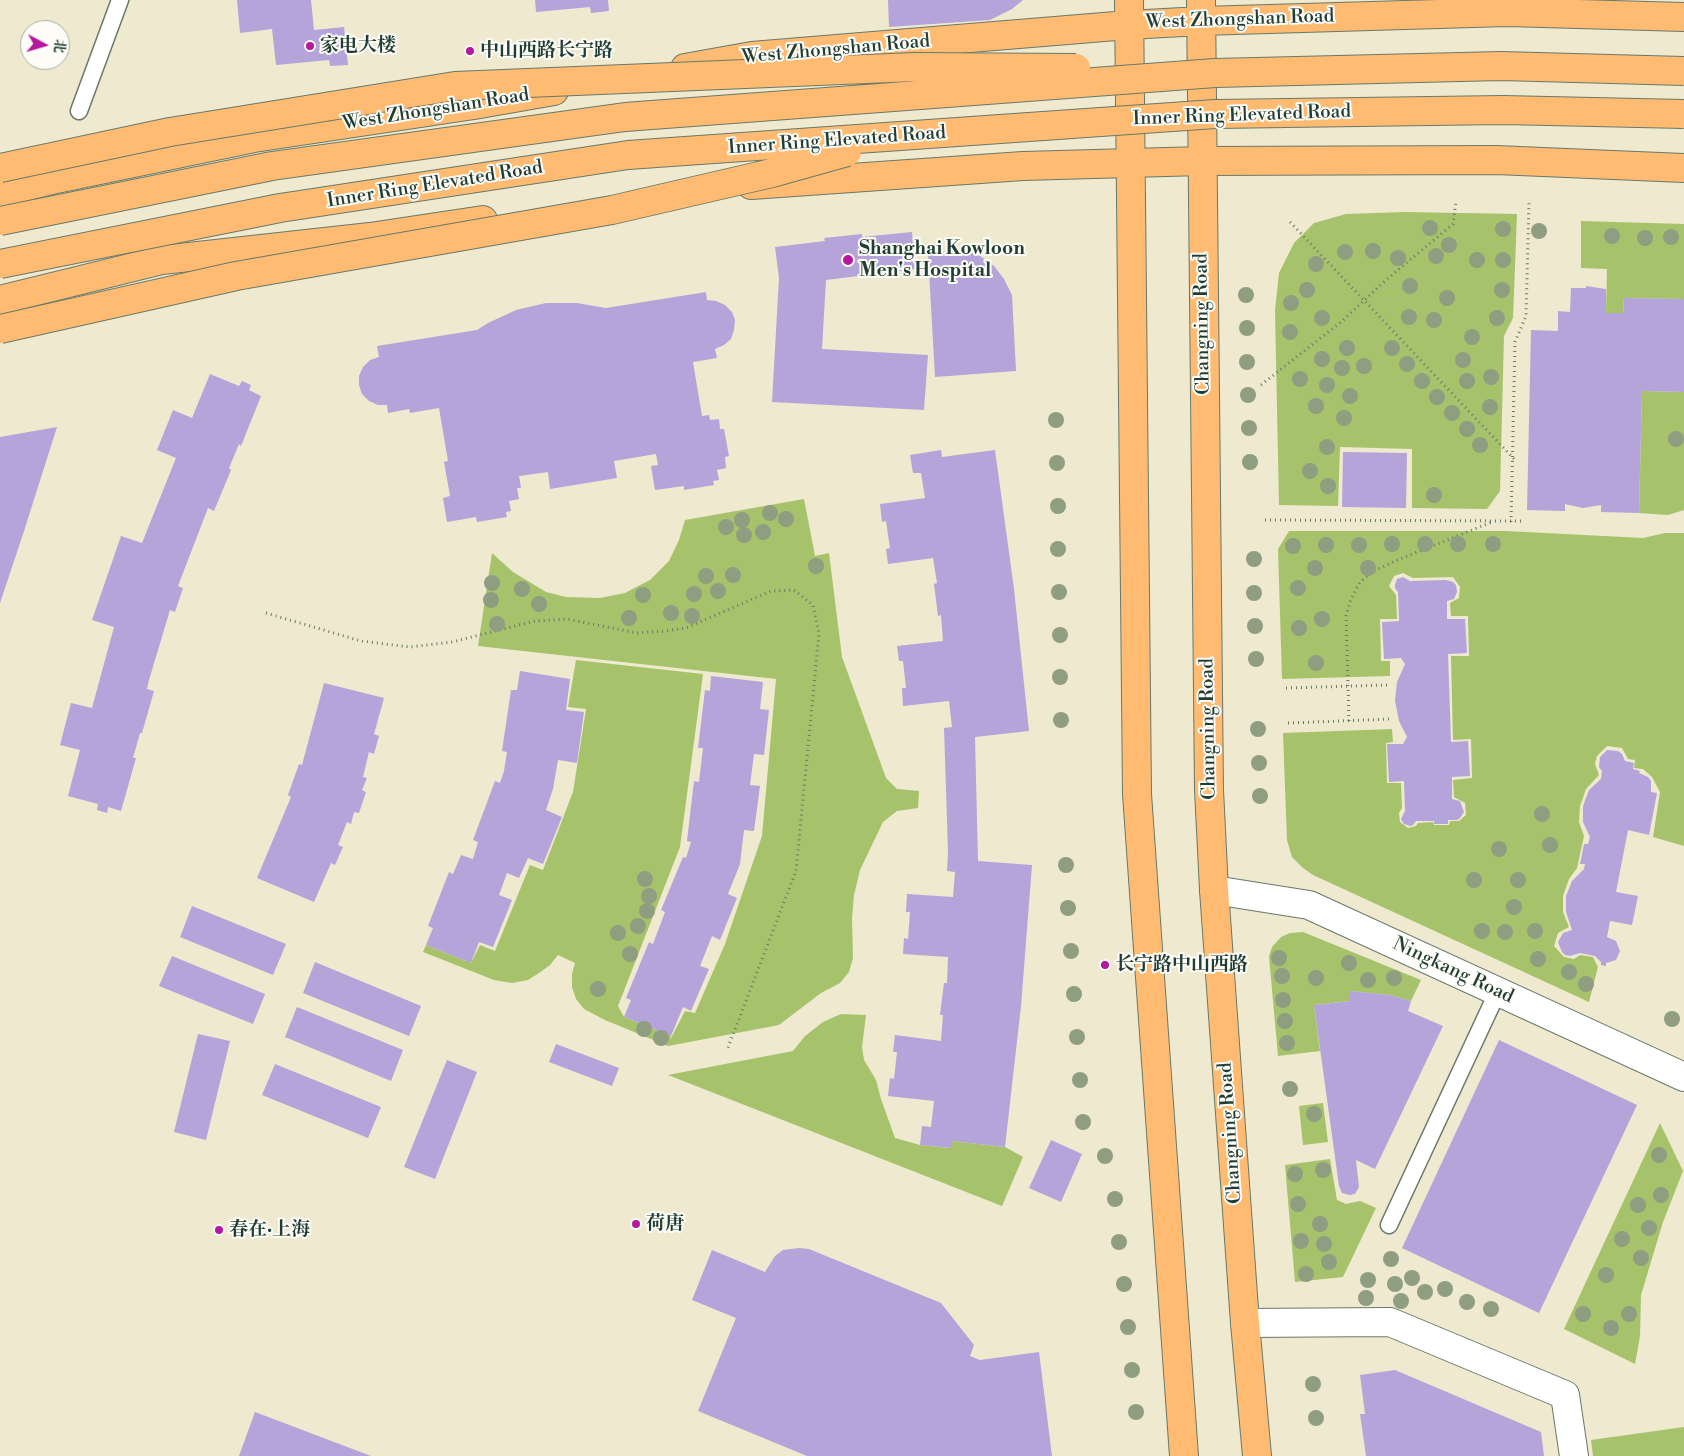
<!DOCTYPE html>
<html>
<head>
<meta charset="utf-8">
<style>
  body { margin:0 }
  #map { position:relative; width:1684px; height:1456px; overflow:hidden; background:#eee9cf; font-family:"Libre Bodoni","Noto Serif SC",serif }
  canvas { display:block }
  .north { position:absolute; left:20px; top:20px; width:50px; height:50px; box-sizing:border-box; background:#fdfcf7; border:1px solid #a4b0a9; border-radius:50%; rotate:96deg; font-size:14px; font-weight:700; line-height:20px; text-align:center; color:#1f3d34 }
  .north::after { content:''; display:block; margin:auto; width:18px; height:22px; background:#b5179e; clip-path:polygon(50% 0,100% 100%,50% 72%,0 100%) }
</style>
</head>
<body>
<div id="map">
<canvas width="1684" height="1456"></canvas>
<div class="north">北</div>
</div>
<script>
const c = document.querySelector('canvas').getContext('2d');
c.lineJoin = 'round';
function paint(path, color) { c.fillStyle = color; c.fill(path, 'evenodd'); }
const poly = rows => new Path2D(rows.map(r => 'M' + r).join(''));
function trace(path, color, width, dash) { c.strokeStyle = color; c.lineWidth = width; c.lineCap = dash ? 'butt' : 'round'; c.setLineDash(dash || []); c.stroke(path); }
function write(font, color, halo, rows, align = 'center') {
  c.font = font + ' "Libre Bodoni","Noto Serif SC",serif'; c.lineWidth = 4; c.setLineDash([]); c.textBaseline = 'middle'; c.strokeStyle = halo; c.fillStyle = color; for (const [text, x, y, turn = 0] of rows) {
    c.save(); c.translate(x, y); c.rotate((+turn || 0) * Math.PI / 180); c.textAlign = isNaN(turn) ? turn : align; if (halo) c.strokeText(text, 0, 0); c.fillText(text, 0, 0); c.restore();
  }
}
paint(poly([
  [1405,212,1517,214,1513,318,1504,336,1500,491,1487,509,1412,508,1412,449,1340,447,1338,506,1279,505,1275,310,1279,273,1294,243,1314,223,1346,214],
  [1581,221,1684,224,1684,299,1624,298,1623,313,1606,313,1607,269,1581,268],
  [1642,391,1684,392,1684,510,1668,515,1639,513],
  [804,499,815,556,829,553,842,657,886,778,897,789,919,791,918,808,897,811,883,822,860,870,854,895,852,919,853,958,849,972,840,983,821,993,779,1025,668,1046,605,1020,584,1009,576,999,572,987,572,974,575,963,558,955,550,965,539,973,528,980,512,983,494,980,423,952,426,945,471,963,480,945,495,951,530,865,543,870,573,792,586,709,568,707,576,660,703,674,680,847,618,1006,624,1017,671,1036,670,1040,685,1011,695,1013,725,944,762,836,776,679,478,646,492,553,513,572,546,592,566,597,600,598,625,593,650,580,669,561,679,540,685,520],
  [1289,531,1506,531,1643,538,1665,533,1684,533,1684,846,1653,837,1660,792,1652,777,1643,769,1634,768,1635,760,1628,759,1622,748,1607,746,1597,756,1595,764,1599,775,1586,789,1580,806,1579,822,1584,836,1577,868,1569,879,1563,896,1563,912,1569,927,1558,933,1554,946,1564,957,1574,959,1580,955,1593,957,1598,967,1589,1002,1313,875,1303,868,1292,857,1287,840,1283,733,1392,729,1393,742,1386,743,1387,783,1401,783,1402,808,1399,813,1400,822,1408,828,1416,826,1418,823,1433,822,1434,825,1449,825,1450,821,1459,821,1466,815,1465,803,1454,797,1453,780,1472,778,1471,739,1453,740,1451,656,1469,656,1468,616,1451,616,1450,603,1459,598,1460,587,1453,577,1413,578,1403,573,1394,576,1389,586,1396,595,1397,619,1380,619,1381,661,1390,661,1390,676,1282,679,1278,549],
  [1303,932,1421,980,1411,1001,1390,995,1350,991,1350,1001,1314,1005,1320,1051,1278,1056,1269,956,1272,947,1281,937,1290,933],
  [841,1014,866,1015,862,1047,864,1060,876,1080,881,1099,895,1138,920,1145,950,1148,952,1141,1005,1147,1023,1157,1002,1206,668,1075,793,1051,805,1036,823,1022],
  [1323,1103,1328,1142,1303,1145,1299,1106],
  [1660,1123,1683,1171,1663,1222,1641,1295,1640,1336,1635,1364,1564,1329],
  [1330,1159,1337,1200,1346,1204,1360,1201,1376,1208,1343,1277,1295,1282,1285,1165],
  [1684,1427,1684,1456,1593,1456,1591,1440]
]), '#a6c36b');
paint(poly([
  [237,0,311,0,314,30,344,27,348,65,330,66,329,60,276,65,272,29,240,33],
  [535,0,608,0,609,11,591,13,590,7,536,12],
  [888,0,1023,0,1012,9,990,20,889,27],
  [912,232,915,269,826,280,822,349,928,355,924,410,772,402,779,278,775,247,825,241,824,238,862,234,862,237],
  [967,250,980,256,994,266,1004,279,1012,295,1016,371,935,377,928,253],
  [1586,286,1606,289,1606,313,1623,313,1624,298,1684,299,1684,392,1642,391,1639,513,1601,512,1601,505,1583,508,1565,504,1565,511,1527,510,1531,330,1558,331,1558,311,1570,312,1571,288,1586,288],
  [706,292,707,300,716,301,725,305,732,312,735,320,734,330,731,339,724,345,715,349,717,358,693,362,702,416,709,415,710,420,719,419,720,429,724,429,729,456,725,457,726,468,717,470,719,480,713,481,714,485,684,490,684,486,655,490,651,466,658,465,656,454,614,461,617,478,550,489,548,472,519,476,521,488,517,488,519,499,509,501,511,511,506,512,507,517,477,522,476,517,447,522,443,498,450,496,444,462,448,461,439,408,410,413,409,409,388,413,387,405,378,405,369,401,362,394,359,385,359,376,363,367,370,360,379,357,377,346,477,330,488,323,516,310,546,303,577,303,606,308],
  [210,374,239,386,242,381,251,385,249,390,261,396,241,446,239,444,229,468,231,470,214,511,208,508,178,586,183,588,175,612,170,610,149,680,147,689,154,691,142,733,140,733,133,758,136,758,121,811,108,807,107,813,97,810,98,804,68,796,80,750,60,745,71,703,92,708,114,627,92,620,121,536,142,543,176,458,157,450,173,410,192,418],
  [57,427,24,531,0,603,0,437],
  [941,450,942,457,995,450,1014,589,1029,731,975,737,978,861,1032,865,1021,1006,1005,1147,952,1141,951,1148,920,1145,922,1126,931,1127,934,1101,888,1096,890,1078,894,1079,897,1052,893,1052,895,1035,941,1041,943,1015,940,1015,944,983,947,983,948,957,903,954,904,938,908,939,910,912,906,912,907,894,953,897,955,872,947,871,948,852,944,728,952,727,949,701,903,706,902,688,906,688,903,661,899,661,897,646,943,641,941,615,938,616,934,584,937,583,933,558,888,564,886,549,890,548,886,521,882,522,880,504,925,498,921,473,913,473,910,455],
  [1343,452,1407,453,1406,508,1342,507],
  [1403,577,1410,581,1446,580,1453,582,1456,585,1457,592,1454,599,1447,601,1447,619,1465,619,1467,653,1448,654,1451,742,1468,741,1470,776,1452,777,1452,799,1460,801,1464,812,1460,818,1457,820,1448,820,1448,824,1434,824,1434,821,1416,821,1413,825,1410,826,1404,824,1401,819,1405,811,1404,781,1389,782,1387,744,1403,744,1407,737,1399,721,1395,701,1397,682,1405,664,1401,658,1384,659,1382,622,1399,621,1398,592,1395,588,1395,585,1397,579],
  [520,671,570,679,566,710,584,712,577,763,558,760,553,789,546,810,562,817,543,864,528,858,519,878,507,873,499,895,512,900,493,947,479,942,471,963,426,945,433,928,428,926,449,872,453,874,461,855,473,859,478,842,473,840,495,781,500,783,504,771,507,752,502,751,511,690,517,690],
  [711,676,763,682,760,709,769,710,764,755,754,754,750,785,760,786,754,831,744,830,740,864,728,894,737,898,720,940,712,936,700,966,709,969,691,1011,683,1007,671,1036,624,1017,631,1000,626,998,649,942,653,944,665,912,661,910,683,857,686,858,691,842,687,841,694,781,699,782,703,748,698,748,705,690,710,691],
  [324,683,384,698,374,734,379,736,374,754,369,752,363,777,367,778,362,790,366,792,359,813,354,812,351,824,347,822,338,845,343,847,335,865,331,863,314,902,257,878,291,797,288,795,299,764,302,765],
  [1607,750,1618,751,1622,754,1625,761,1634,763,1633,769,1640,771,1639,773,1648,777,1651,781,1651,792,1657,793,1649,835,1628,830,1616,892,1638,896,1632,925,1610,921,1607,937,1616,941,1620,951,1616,960,1606,963,1606,966,1601,965,1601,962,1595,956,1580,953,1570,956,1565,955,1562,952,1558,942,1563,933,1572,930,1566,912,1566,896,1572,881,1584,869,1585,864,1580,864,1584,844,1588,844,1590,837,1583,822,1583,806,1589,790,1601,779,1602,771,1599,767,1600,757],
  [192,906,286,944,273,975,180,937],
  [172,956,265,994,253,1024,159,986],
  [315,962,421,1006,409,1036,303,993],
  [1350,991,1390,995,1411,1001,1408,1011,1443,1026,1375,1169,1356,1160,1359,1187,1355,1194,1350,1195,1342,1193,1339,1186,1314,1005,1350,1001],
  [297,1007,403,1050,391,1081,285,1037],
  [198,1034,230,1041,206,1140,174,1132],
  [1499,1040,1637,1105,1539,1313,1402,1248],
  [556,1044,619,1068,612,1086,549,1062],
  [447,1060,477,1072,435,1179,404,1167],
  [275,1064,381,1107,368,1138,262,1095],
  [1051,1140,1082,1154,1061,1202,1029,1188],
  [799,1248,809,1249,941,1303,974,1345,970,1356,980,1360,1039,1352,1052,1456,807,1456,698,1411,736,1318,692,1300,712,1250,765,1272,775,1256,783,1250],
  [1395,1370,1541,1432,1544,1456,1366,1456,1360,1414,1365,1414,1360,1375],
  [255,1412,371,1456,239,1456]
]), '#b4a4d9');
const service = poly([
  [79,111,120,0],
  [1389,1225,1498,991]
]);
const minor = poly([
  [1214,890,1309,905,1684,1077],
  [1245,1323,1390,1322,1565,1395,1574,1456]
]);
const primary = poly([
  [1129,0,1137,794,1184,1456],
  [1201,0,1209,790,1214,890,1245,1323,1257,1456],
  [685,68,752,56,1128,25,1201,21,1507,12,1684,17],
  [751,185,1023,166,1202,161,1496,160,1684,168],
  [0,193,56,179,254,138,474,105,554,91],
  [0,300,162,260,370,237,483,220]
]);
trace(service, '#67796a', 19);
trace(minor, '#67796a', 30);
trace(primary, '#67796a', 30);
trace(poly([
  [1290,222,1514,459],
  [1261,385,1341,322,1386,280,1453,224,1456,201],
  [1265,520,1522,521],
  [1511,522,1515,342,1526,316,1529,203],
  [266,613,361,641,410,647,452,642,535,621,567,619,637,633,665,631,686,628,771,591,794,590,813,605,819,634,796,871,727,1050],
  [1286,688,1387,685],
  [1349,721,1346,616,1351,599,1360,582,1372,572,1395,561,1492,522],
  [1288,723,1391,719]
]), '#67796a', 3, [1, 4]);
trace(service, '#fff', 16);
trace(minor, '#fff', 28);
trace(primary, '#ffbb71', 28);
const trunkBridge = poly([
  [0,168,170,132,455,86,915,67,1076,68],
  [0,221,272,166,625,117,1215,73,1501,66,1684,71],
  [0,264,280,208,628,155,1215,114,1503,110,1684,114],
  [0,329,236,276,612,210,772,173,847,152]
]);
trace(trunkBridge, '#67796a', 30, []);
trace(trunkBridge, '#ffbb71', 28);
c.fillStyle = '#8f9d81';
for (const [x, y] of [
  [1430,228],
  [1503,229],
  [1539,231],
  [1612,236],
  [1671,237],
  [1645,238],
  [1449,245],
  [1373,251],
  [1345,252],
  [1436,256],
  [1398,258],
  [1477,260],
  [1503,260],
  [1316,264],
  [1410,286],
  [1307,290],
  [1502,290],
  [1246,295],
  [1447,298],
  [1291,303],
  [1409,317],
  [1322,318],
  [1497,318],
  [1434,320],
  [1247,328],
  [1290,332],
  [1472,337],
  [1347,348],
  [1392,348],
  [1322,359],
  [1463,360],
  [1247,362],
  [1407,364],
  [1364,366],
  [1342,368],
  [1491,377],
  [1300,379],
  [1422,381],
  [1467,381],
  [1327,385],
  [1248,395],
  [1350,396],
  [1437,397],
  [1316,406],
  [1490,407],
  [1452,413],
  [1344,418],
  [1056,420],
  [1249,428],
  [1467,429],
  [1676,439],
  [1480,445],
  [1327,447],
  [1250,462],
  [1057,463],
  [1310,471],
  [1328,486],
  [1434,495],
  [1058,506],
  [770,513],
  [786,519],
  [742,520],
  [726,527],
  [763,532],
  [744,535],
  [1392,544],
  [1425,544],
  [1458,544],
  [1493,544],
  [1326,545],
  [1359,545],
  [1293,546],
  [1058,549],
  [1254,559],
  [816,566],
  [1315,568],
  [1368,568],
  [733,575],
  [706,576],
  [492,583],
  [1298,588],
  [522,589],
  [718,591],
  [1059,592],
  [1254,593],
  [694,594],
  [643,595],
  [491,600],
  [539,604],
  [671,613],
  [692,616],
  [629,618],
  [1322,619],
  [497,624],
  [1255,626],
  [1299,628],
  [1060,635],
  [1256,659],
  [1316,663],
  [1060,677],
  [1061,720],
  [1258,729],
  [1259,763],
  [1260,796],
  [1542,814],
  [1550,845],
  [1499,849],
  [1066,865],
  [645,879],
  [1474,880],
  [1518,880],
  [649,896],
  [1514,907],
  [1068,908],
  [647,911],
  [638,926],
  [1482,931],
  [1535,931],
  [1505,932],
  [618,933],
  [1071,951],
  [630,954],
  [1279,958],
  [1538,959],
  [1349,963],
  [1569,972],
  [1282,976],
  [1316,978],
  [1394,978],
  [1368,980],
  [1586,984],
  [598,989],
  [1074,994],
  [1283,1000],
  [1672,1019],
  [1285,1021],
  [644,1029],
  [1077,1037],
  [661,1038],
  [1287,1043],
  [1080,1080],
  [1290,1089],
  [1314,1114],
  [1083,1122],
  [1659,1155],
  [1105,1156],
  [1323,1170],
  [1295,1174],
  [1661,1195],
  [1115,1199],
  [1298,1204],
  [1638,1205],
  [1320,1224],
  [1649,1228],
  [1622,1239],
  [1301,1241],
  [1119,1242],
  [1324,1244],
  [1641,1258],
  [1391,1259],
  [1329,1262],
  [1306,1274],
  [1606,1275],
  [1412,1278],
  [1368,1280],
  [1124,1284],
  [1395,1284],
  [1445,1289],
  [1425,1292],
  [1366,1298],
  [1401,1301],
  [1467,1302],
  [1491,1309],
  [1583,1314],
  [1629,1314],
  [1128,1327],
  [1611,1328],
  [1132,1370],
  [1313,1384],
  [1136,1412],
  [1316,1418]
]) { c.beginPath(); c.arc(x, y, 8, 0, 2 * Math.PI); c.fill(); }
for (const [x, y, r, color] of [
  [310,46,5,"#b5179e"],
  [470,51,5,"#b5179e"],
  [848,260,6,"#b5179e"],
  [1105,965,5,"#b5179e"],
  [636,1224,5,"#b5179e"],
  [219,1230,5,"#b5179e"]
]) { const dot = new Path2D(); dot.arc(x, y, r, 0, 2 * Math.PI); c.fillStyle = color; c.fill(dot); trace(dot, '#fdfcf7', 2); }
write('19px', '#1f3d34', '#fdfcf7', [
  ["West Zhongshan Road",1240,20,-2],
  ["West Zhongshan Road",836,50,-5],
  ["West Zhongshan Road",436,110,-9],
  ["Inner Ring Elevated Road",1242,116,-2],
  ["Inner Ring Elevated Road",837,141,-4],
  ["Inner Ring Elevated Road",435,185,-9],
  ["Changning Road",1203,324,-91],
  ["Changning Road",1209,729,-91],
  ["Ningkang Road",1453,971,25],
  ["Changning Road",1231,1133,-94]
]);
write('bold 19px', '#1f3d34', '#fdfcf7', [
  ["家电大楼",320,46],
  ["中山西路长宁路",480,51],
  ["Shanghai Kowloon",859,249],
  ["Men's Hospital",859,271],
  ["长宁路中山西路",1115,965],
  ["荷唐",646,1224],
  ["春在·上海",229,1230]
], 'left');
</script>
</body>
</html>
